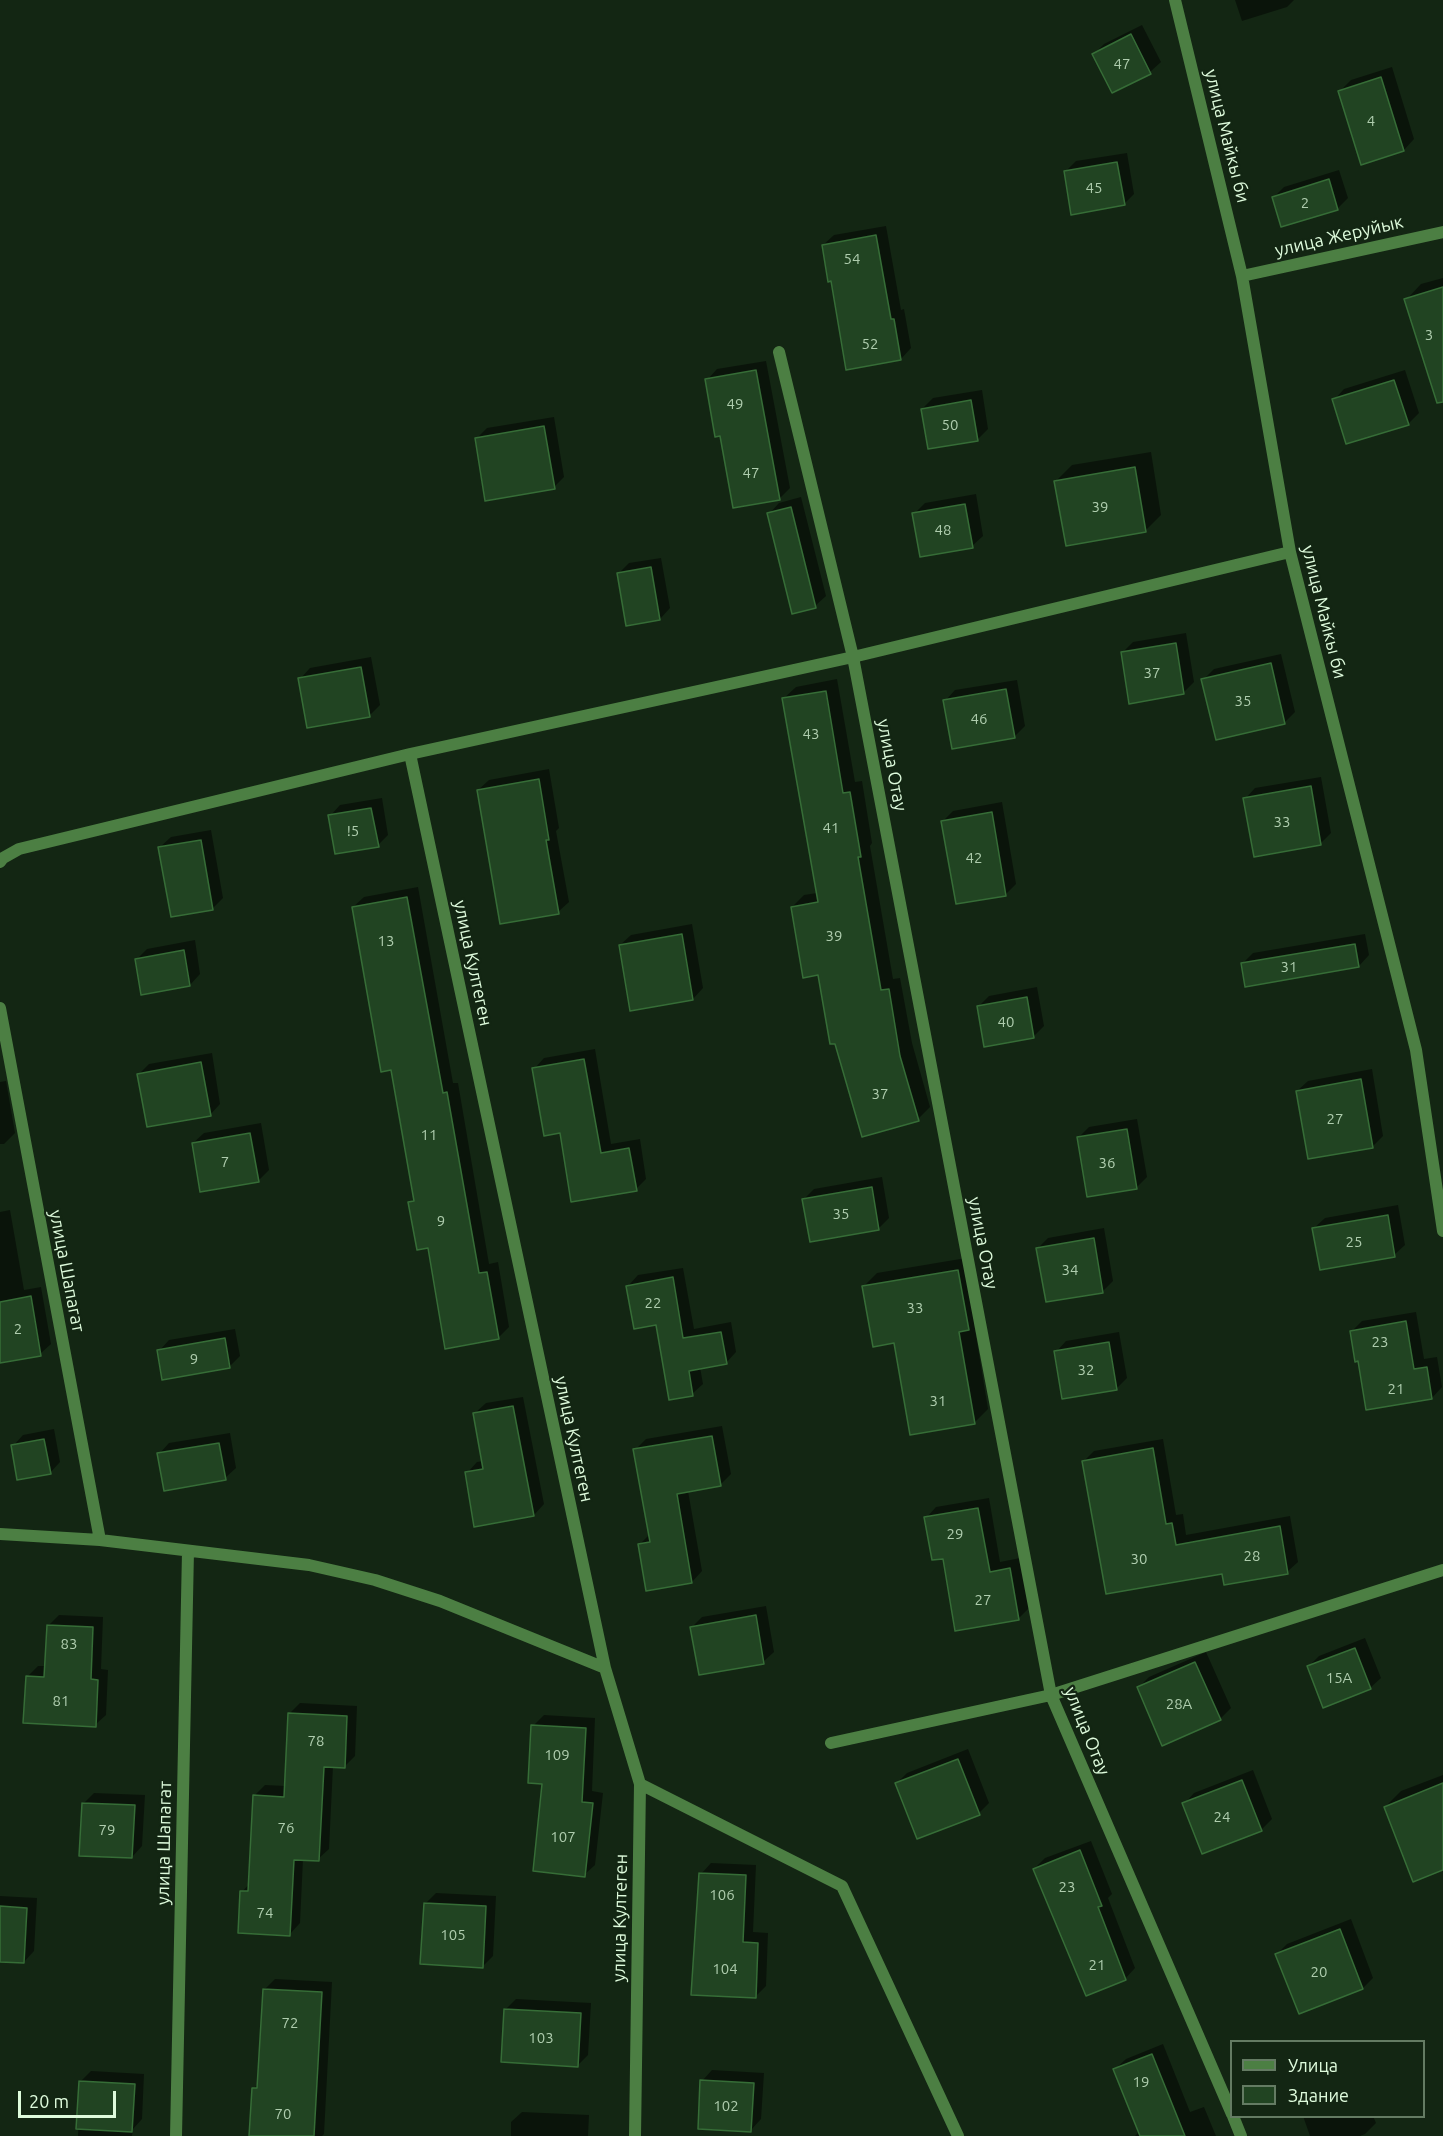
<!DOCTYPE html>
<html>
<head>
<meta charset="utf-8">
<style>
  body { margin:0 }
  #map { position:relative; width:1443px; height:2136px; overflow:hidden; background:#132613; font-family:Ubuntu,sans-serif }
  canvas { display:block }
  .legend { position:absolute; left:1230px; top:2040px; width:195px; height:78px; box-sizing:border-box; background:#132613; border:2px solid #647b63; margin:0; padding:8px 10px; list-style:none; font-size:18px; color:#defbdc }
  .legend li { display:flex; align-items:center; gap:12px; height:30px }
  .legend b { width:30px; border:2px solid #647b63 }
  .scale { position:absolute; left:18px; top:2091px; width:98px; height:27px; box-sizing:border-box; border:3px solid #defbdc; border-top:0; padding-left:8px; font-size:18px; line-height:21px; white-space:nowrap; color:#defbdc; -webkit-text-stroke:4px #132613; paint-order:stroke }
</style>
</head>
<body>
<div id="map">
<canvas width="1443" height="2136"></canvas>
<ul class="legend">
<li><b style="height:8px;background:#4c7f43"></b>Улица</li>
<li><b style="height:16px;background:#214422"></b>Здание</li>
</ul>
<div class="scale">20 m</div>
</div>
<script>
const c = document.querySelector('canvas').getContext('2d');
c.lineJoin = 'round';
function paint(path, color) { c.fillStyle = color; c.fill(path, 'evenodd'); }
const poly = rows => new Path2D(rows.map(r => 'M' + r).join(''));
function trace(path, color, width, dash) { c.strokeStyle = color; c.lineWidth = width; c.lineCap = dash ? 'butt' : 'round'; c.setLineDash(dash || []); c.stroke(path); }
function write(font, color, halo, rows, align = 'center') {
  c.font = font + ' Ubuntu,sans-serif'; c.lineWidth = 4.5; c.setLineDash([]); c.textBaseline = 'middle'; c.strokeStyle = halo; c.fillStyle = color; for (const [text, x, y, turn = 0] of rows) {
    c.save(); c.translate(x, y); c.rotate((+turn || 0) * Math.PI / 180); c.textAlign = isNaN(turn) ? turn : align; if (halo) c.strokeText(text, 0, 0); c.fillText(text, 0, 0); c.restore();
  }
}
paint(poly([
  [1235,0,1294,0,1287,7,1242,21],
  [1142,25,1161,62,1150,72,1113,91,1094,54,1104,44],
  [1392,67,1414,139,1404,150,1362,163,1340,91,1351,80],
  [1127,153,1134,194,1124,204,1065,172,1076,161],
  [1339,170,1348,198,1338,208,1274,197,1284,187],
  [886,226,901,310,904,309,911,348,901,359,823,245,834,235],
  [1443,278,1443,369,1406,300,1421,284],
  [766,361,790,488,779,499,707,380,717,369],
  [1405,370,1419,413,1408,424,1334,400,1344,389],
  [982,390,988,429,978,439,929,448,922,409,933,398],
  [554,417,564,477,554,487,476,439,487,428],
  [1151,452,1161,515,1145,531,1056,481,1072,465],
  [976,494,983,536,972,546,914,514,925,503],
  [801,497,826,596,815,606,769,514,779,503],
  [661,558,670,608,660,619,618,574,629,563],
  [1186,633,1194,682,1184,692,1122,653,1133,642],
  [1281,654,1295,712,1285,722,1203,680,1214,669],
  [371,657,380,705,369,716,300,679,310,668],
  [837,679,855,782,862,781,872,843,870,846,893,979,900,978,912,1043,930,1107,918,1119,819,974,792,907,804,895,817,893,783,699,796,687],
  [1017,680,1025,726,1014,737,945,701,955,690],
  [549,769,559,828,556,831,569,902,558,912,478,790,489,780],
  [1321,777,1331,833,1320,844,1245,799,1255,788],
  [382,798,388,835,378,845,330,816,340,805],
  [1002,802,1016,884,1006,894,943,821,953,811],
  [211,830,223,898,212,909,160,847,171,837],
  [418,887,453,1083,458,1083,489,1264,498,1262,509,1327,498,1338,430,1246,410,1203,415,1198,392,1068,353,907,364,897],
  [692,924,703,988,693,999,620,945,631,935],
  [1365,934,1369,955,1359,966,1243,963,1253,953],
  [195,940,200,974,190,985,137,959,147,949],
  [1037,987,1044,1026,1033,1037,979,1006,989,996],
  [595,1049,611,1144,640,1139,646,1179,636,1189,561,1131,534,1069,544,1058],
  [212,1053,220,1104,210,1115,139,1074,149,1064],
  [1372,1069,1383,1136,1373,1146,1297,1091,1308,1081],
  [6,1081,15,1133,4,1144,0,1144,0,1082],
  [1137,1119,1147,1177,1137,1187,1078,1138,1089,1127],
  [261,1123,269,1170,258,1181,193,1143,204,1133],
  [882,1177,889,1218,878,1229,804,1199,814,1189],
  [1398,1205,1405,1245,1394,1255,1314,1228,1325,1218],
  [10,1210,24,1290,41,1287,51,1344,40,1354,0,1361,0,1212],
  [1104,1228,1113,1281,1103,1291,1047,1301,1038,1248,1048,1238],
  [972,1257,982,1315,974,1323,988,1409,975,1422,895,1341,863,1287,877,1273],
  [683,1268,694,1329,731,1322,736,1352,726,1363,700,1367,703,1384,692,1394,657,1323,628,1286,638,1275],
  [1416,1312,1424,1359,1437,1357,1442,1387,1432,1398,1359,1360,1351,1332,1362,1321],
  [235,1329,240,1356,229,1367,159,1351,169,1340],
  [1119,1332,1127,1378,1117,1388,1056,1352,1066,1341],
  [523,1397,544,1504,534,1515,467,1473,477,1462,484,1461,475,1413,486,1403],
  [722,1426,731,1474,720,1485,688,1491,702,1571,692,1582,639,1545,650,1534,635,1450,646,1439],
  [54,1429,60,1462,50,1473,13,1446,23,1435],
  [230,1433,236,1468,225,1478,159,1454,169,1443],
  [1163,1439,1176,1515,1183,1514,1186,1535,1290,1516,1298,1562,1287,1572,1223,1573,1107,1592,1084,1461,1094,1451],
  [989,1498,1000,1562,1020,1558,1029,1608,1018,1619,944,1557,926,1518,936,1507],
  [766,1606,774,1652,763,1662,692,1627,702,1617],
  [59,1615,103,1617,101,1669,108,1670,106,1715,95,1725,27,1677,38,1666,46,1666,48,1626],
  [1365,1638,1381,1678,1370,1688,1309,1666,1319,1656],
  [1206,1652,1231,1708,1220,1719,1138,1688,1149,1677],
  [300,1703,357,1706,355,1756,344,1767,333,1766,329,1849,318,1859,303,1859,300,1923,290,1934,242,1892,250,1883,254,1796,265,1785,286,1786,289,1714],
  [544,1715,595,1718,592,1791,603,1793,595,1865,584,1875,544,1782,533,1726],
  [968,1749,989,1803,979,1813,897,1783,907,1773],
  [1253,1770,1272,1819,1261,1830,1184,1804,1194,1793],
  [1443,1775,1443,1868,1385,1807,1401,1791],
  [94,1793,145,1795,142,1846,132,1857,84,1803],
  [1091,1841,1112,1894,1108,1898,1135,1968,1125,1979,1058,1922,1055,1923,1034,1869,1045,1858],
  [711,1863,756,1865,753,1932,768,1933,766,1986,755,1997,701,1874],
  [436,1893,496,1896,493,1956,483,1966,425,1904],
  [0,1896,37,1898,34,1951,24,1962,0,1961],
  [1351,1919,1373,1978,1363,1988,1277,1954,1287,1944],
  [275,1979,332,1982,324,2134,322,2136,251,2136,253,2089,259,2083,264,1990],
  [516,1999,591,2003,588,2055,578,2065,505,2010],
  [1163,2044,1190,2112,1204,2107,1216,2136,1135,2136,1140,2131,1115,2069,1126,2059],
  [712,2070,764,2073,761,2119,751,2130,702,2081],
  [91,2071,144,2074,142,2119,133,2129,132,2136,78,2136,80,2082],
  [522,2112,589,2115,588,2136,511,2136,511,2122],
  [1303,2116,1373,2116,1376,2123,1365,2134,1360,2136,1310,2136]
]), '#0007');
const building = poly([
  [1131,34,1151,74,1112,93,1092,54,1131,34],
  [1381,77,1404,151,1361,165,1338,91,1381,77],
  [1117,162,1125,205,1071,215,1064,171,1117,162],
  [1329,179,1338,210,1281,227,1272,197,1329,179],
  [876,235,891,319,894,319,901,360,846,370,831,281,828,282,822,245,876,235],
  [1443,287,1443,402,1437,403,1404,299,1443,287],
  [756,370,780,500,733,508,720,436,715,437,705,379,756,370],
  [1394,380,1409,425,1346,444,1332,399,1394,380],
  [971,400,978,441,928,449,921,409,971,400],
  [544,426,555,489,485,501,475,438,544,426],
  [1135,467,1146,532,1066,546,1054,481,1135,467],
  [965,504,973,548,920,557,912,513,965,504],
  [791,507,816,608,792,614,767,513,791,507],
  [651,567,660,620,626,626,617,573,651,567],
  [1176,643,1184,694,1129,704,1121,652,1176,643],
  [1271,663,1285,724,1216,740,1201,679,1271,663],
  [361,667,370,717,307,728,298,678,361,667],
  [1006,689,1015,738,952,749,943,700,1006,689],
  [826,691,843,793,850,792,861,857,858,857,881,990,889,989,900,1056,919,1121,862,1137,835,1044,830,1044,818,975,803,978,791,907,818,902,782,698,826,691],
  [539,779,549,840,546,840,559,914,500,924,477,790,539,779],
  [1311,786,1321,845,1254,857,1243,798,1311,786],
  [371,808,379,847,335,854,328,815,371,808],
  [992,812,1006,896,956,904,941,821,992,812],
  [201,840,213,910,171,917,158,847,201,840],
  [407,897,443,1093,447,1092,479,1273,487,1272,499,1339,445,1349,428,1248,417,1250,408,1202,414,1201,391,1070,381,1072,352,907,407,897],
  [682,934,693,1000,630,1011,619,945,682,934],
  [1355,944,1359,967,1245,987,1241,963,1355,944],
  [184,950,190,986,141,995,135,959,184,950],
  [1027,997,1034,1038,984,1047,977,1006,1027,997],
  [584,1059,601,1153,629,1148,637,1191,571,1202,560,1133,544,1136,532,1068,584,1059],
  [201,1062,211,1116,147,1127,137,1074,201,1062],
  [1361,1079,1373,1148,1308,1159,1296,1091,1361,1079],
  [1127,1129,1137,1189,1087,1197,1077,1137,1127,1129],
  [250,1133,259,1182,200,1192,192,1143,250,1133],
  [872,1187,879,1230,810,1242,802,1199,872,1187],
  [1388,1215,1395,1257,1320,1270,1312,1228,1388,1215],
  [1094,1238,1103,1293,1046,1302,1036,1248,1094,1238],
  [958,1270,969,1330,959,1332,975,1424,910,1435,894,1343,873,1347,862,1286,958,1270],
  [673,1277,683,1338,721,1332,727,1364,689,1371,693,1396,669,1400,656,1325,634,1329,626,1286,673,1277],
  [31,1296,41,1356,0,1363,0,1302,31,1296],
  [1406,1321,1414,1369,1427,1367,1432,1399,1366,1410,1358,1361,1355,1362,1350,1331,1406,1321],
  [225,1338,230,1368,162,1380,157,1350,225,1338],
  [1109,1342,1117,1390,1062,1399,1054,1351,1109,1342],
  [513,1406,534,1516,474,1527,465,1472,483,1469,473,1413,513,1406],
  [712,1436,721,1486,677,1494,692,1583,646,1591,638,1544,650,1542,633,1449,712,1436],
  [44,1439,51,1474,17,1480,11,1445,44,1439],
  [219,1443,226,1480,164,1491,157,1453,219,1443],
  [1153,1448,1166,1524,1172,1523,1176,1545,1280,1526,1288,1574,1224,1585,1222,1574,1106,1594,1082,1461,1153,1448],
  [978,1508,990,1572,1010,1568,1019,1620,955,1631,943,1559,932,1560,924,1517,978,1508],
  [756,1615,764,1664,699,1675,690,1627,756,1615],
  [47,1625,93,1627,91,1679,98,1680,96,1727,23,1723,26,1676,44,1677,47,1625],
  [1355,1648,1371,1689,1323,1708,1307,1666,1355,1648],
  [1195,1662,1221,1720,1162,1746,1137,1687,1195,1662],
  [288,1713,347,1716,345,1768,324,1767,319,1861,294,1860,290,1936,238,1933,240,1891,248,1891,253,1795,284,1797,288,1713],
  [531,1725,586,1728,582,1802,593,1803,585,1877,533,1871,542,1784,528,1783,531,1725],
  [958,1759,980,1815,917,1839,895,1783,958,1759],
  [1242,1780,1262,1831,1202,1854,1182,1803,1242,1780],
  [1443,1783,1443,1870,1413,1882,1384,1807,1443,1783],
  [82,1803,135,1805,132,1858,79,1856,82,1803],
  [1080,1850,1102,1906,1098,1907,1126,1980,1086,1996,1033,1869,1080,1850],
  [699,1873,746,1875,743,1942,758,1943,756,1998,691,1995,699,1873],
  [424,1903,486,1906,483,1968,420,1964,424,1903],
  [0,1906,27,1908,24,1963,0,1962,0,1906],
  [1340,1929,1363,1989,1299,2014,1275,1954,1340,1929],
  [263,1989,322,1992,314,2136,249,2136,252,2088,257,2088,263,1989],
  [504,2009,581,2013,578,2067,501,2062,504,2009],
  [1152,2054,1185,2136,1140,2136,1113,2069,1152,2054],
  [700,2080,754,2083,751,2132,698,2129,700,2080],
  [79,2081,135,2084,132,2132,76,2129,79,2081]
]);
paint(building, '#214422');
trace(building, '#366d37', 1.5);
trace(poly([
  [1175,0,1242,276,1290,552,1416,1050,1443,1231],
  [1242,276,1443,232],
  [779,352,853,657,1051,1695,1232,2114],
  [410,754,605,1668,640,1784,635,2136],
  [0,862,3,858,19,849,410,754,853,657,1290,552],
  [0,1008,100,1540],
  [0,1534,100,1540,309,1565,375,1580,440,1601,605,1668],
  [831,1743,1051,1695,1443,1570],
  [640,1784,842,1886,958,2136],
  [1233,2116,1241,2136],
  [176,2136,188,1551]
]), '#4c7f43', 12);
write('15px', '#afcdae', null, [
  ["47",1122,64],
  ["4",1371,121],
  ["45",1094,188],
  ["2",1305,203],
  ["54",852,259],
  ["3",1429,335],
  ["52",870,344],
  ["49",735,404],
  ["50",950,425],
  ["47",751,473],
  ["39",1100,507],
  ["48",943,530],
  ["37",1152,673],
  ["35",1243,701],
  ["46",979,719],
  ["43",811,734],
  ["33",1282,822],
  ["41",831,828],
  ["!5",353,831],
  ["42",974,858],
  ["39",834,936],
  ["13",386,941],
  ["31",1289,967],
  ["40",1006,1022],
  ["37",880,1094],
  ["27",1335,1119],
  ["11",429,1135],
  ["7",225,1162],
  ["36",1107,1163],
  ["35",841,1214],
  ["9",441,1221],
  ["25",1354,1242],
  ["34",1070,1270],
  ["22",653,1303],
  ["33",915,1308],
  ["2",18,1329],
  ["23",1380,1342],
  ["9",194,1359],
  ["32",1086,1370],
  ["21",1396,1389],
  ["31",938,1401],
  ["29",955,1534],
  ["28",1252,1556],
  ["30",1139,1559],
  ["27",983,1600],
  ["83",69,1644],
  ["15А",1339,1678],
  ["81",61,1701],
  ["28А",1179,1704],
  ["78",316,1741],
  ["109",557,1755],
  ["24",1222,1817],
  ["76",286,1828],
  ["79",107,1830],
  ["107",563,1837],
  ["23",1067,1887],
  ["106",722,1895],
  ["74",265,1913],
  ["105",453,1935],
  ["21",1097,1965],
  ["104",725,1969],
  ["20",1319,1972],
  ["72",290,2023],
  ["103",541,2038],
  ["19",1141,2082],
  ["102",726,2106],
  ["70",283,2114]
]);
write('18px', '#defbdc', '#132613', [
  ["улица Майкы би",1227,136,76],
  ["улица Жеруйык",1339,236,-13],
  ["улица Майкы би",1324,612,76],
  ["улица Отау",892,765,79],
  ["улица Култеген",473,963,78],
  ["улица Отау",983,1243,79],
  ["улица Шапагат",67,1271,79],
  ["улица Култеген",574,1439,78],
  ["улица Отау",1087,1731,68],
  ["улица Шапагат",164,1843,-89],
  ["улица Култеген",620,1918,-89]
]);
</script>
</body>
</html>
